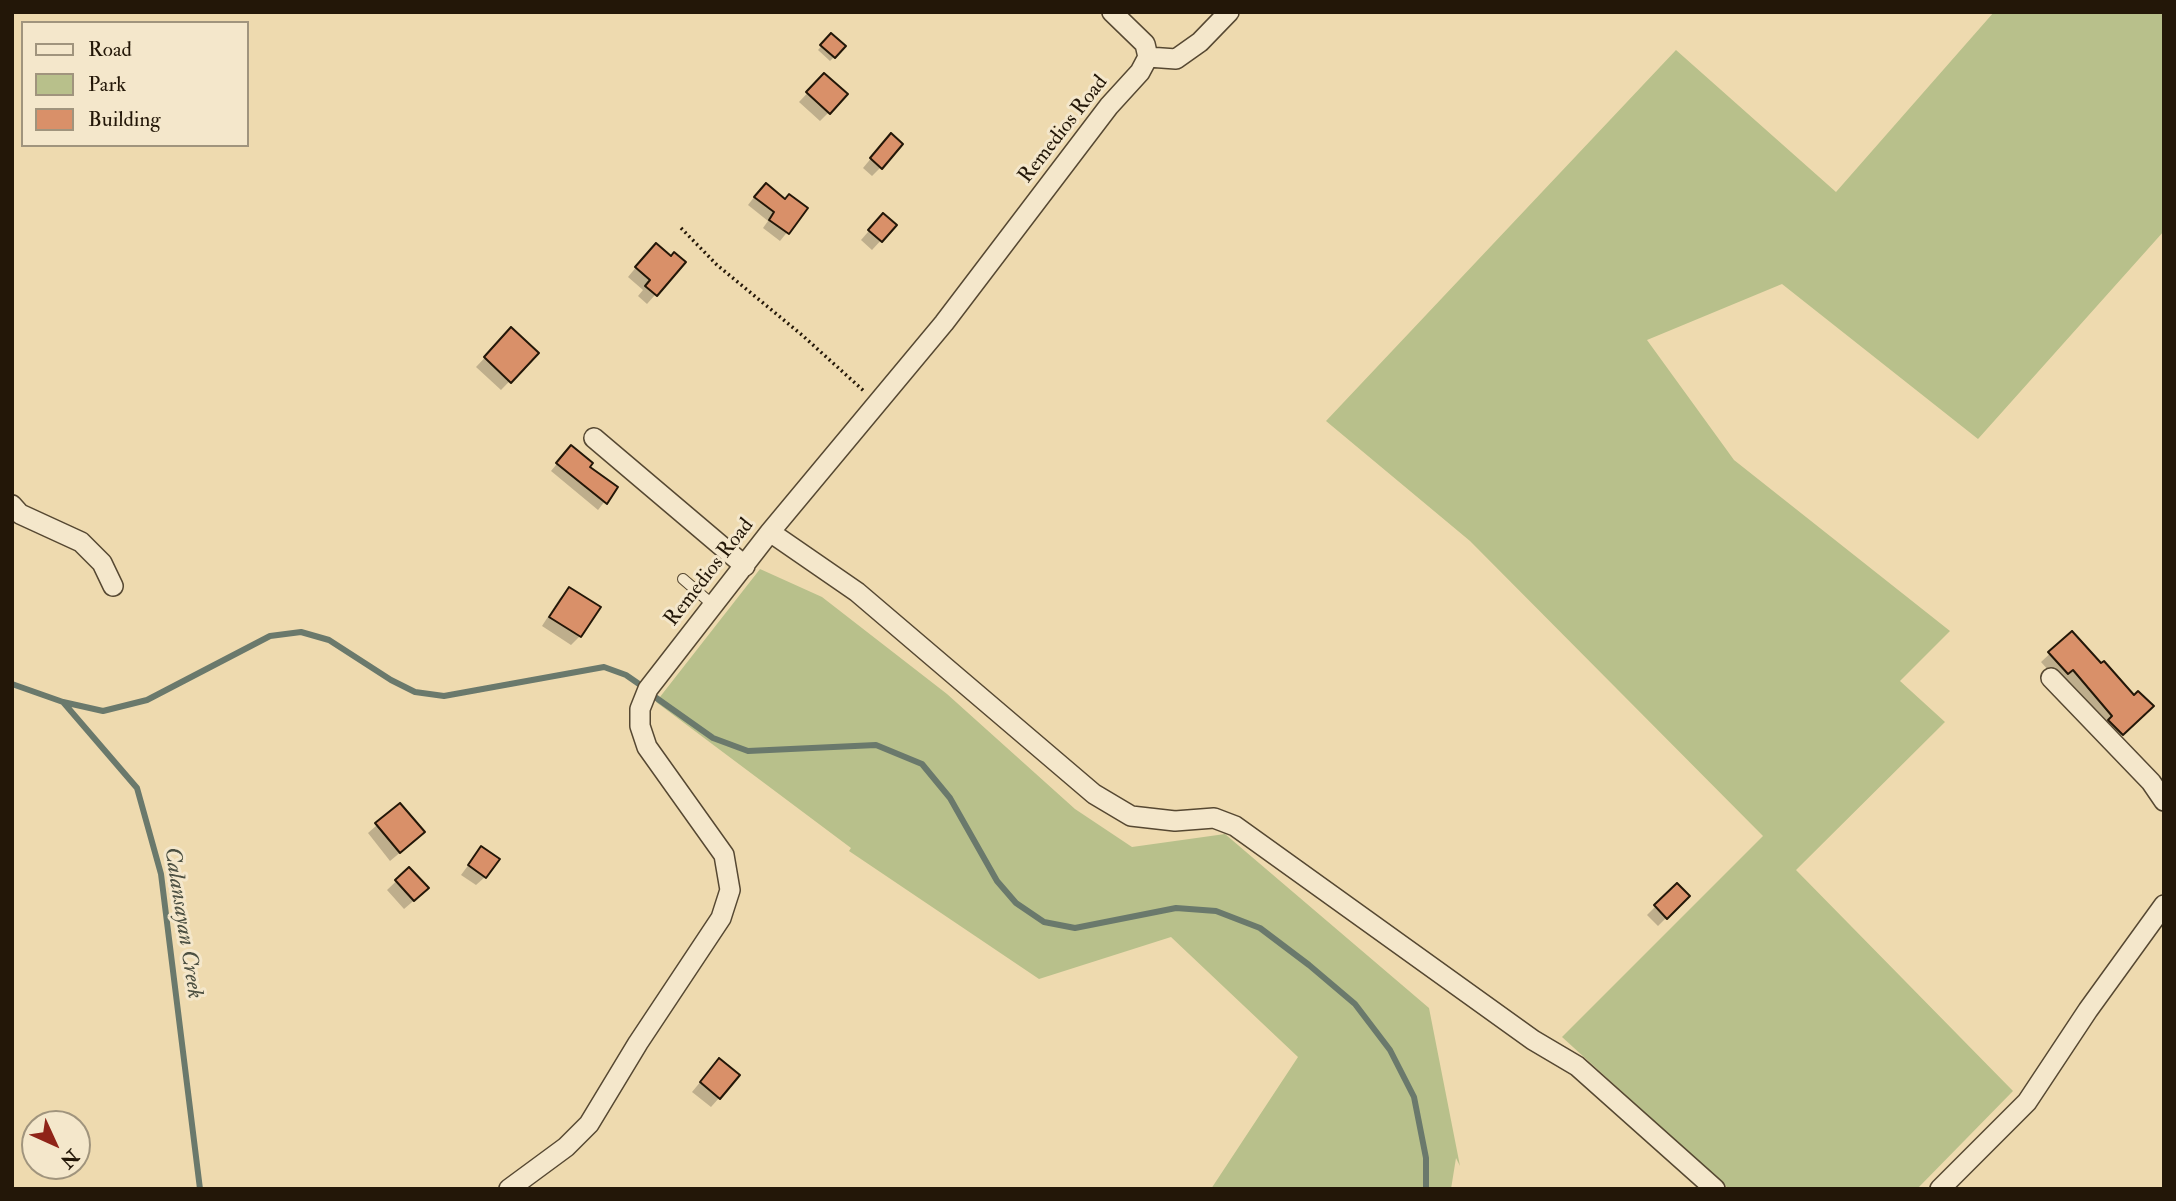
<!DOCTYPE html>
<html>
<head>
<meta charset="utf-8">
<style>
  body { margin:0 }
  #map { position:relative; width:2176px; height:1201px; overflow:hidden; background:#eedaaf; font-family:"IM FELL Double Pica",serif }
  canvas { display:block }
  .frame { position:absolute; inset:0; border:14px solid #231708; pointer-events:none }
  .legend { position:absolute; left:21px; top:21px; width:228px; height:126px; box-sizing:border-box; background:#f4e7cb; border:2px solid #a0947d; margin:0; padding:9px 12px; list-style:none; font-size:21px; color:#231708 }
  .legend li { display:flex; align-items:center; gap:14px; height:35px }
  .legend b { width:35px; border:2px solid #a0947d }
  .north { position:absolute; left:21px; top:1110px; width:70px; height:70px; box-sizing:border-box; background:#f4e7cb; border:2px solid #a0947d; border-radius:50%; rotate:135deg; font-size:19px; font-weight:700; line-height:28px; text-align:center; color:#231708 }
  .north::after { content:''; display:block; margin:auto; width:24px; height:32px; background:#8f2418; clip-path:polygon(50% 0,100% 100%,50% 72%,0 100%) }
</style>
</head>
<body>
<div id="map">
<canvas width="2176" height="1201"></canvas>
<div class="frame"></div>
<ul class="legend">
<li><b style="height:9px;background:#f4e7cb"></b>Road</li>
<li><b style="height:19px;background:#b8c08b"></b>Park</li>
<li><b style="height:19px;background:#d99069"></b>Building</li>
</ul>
<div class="north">N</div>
</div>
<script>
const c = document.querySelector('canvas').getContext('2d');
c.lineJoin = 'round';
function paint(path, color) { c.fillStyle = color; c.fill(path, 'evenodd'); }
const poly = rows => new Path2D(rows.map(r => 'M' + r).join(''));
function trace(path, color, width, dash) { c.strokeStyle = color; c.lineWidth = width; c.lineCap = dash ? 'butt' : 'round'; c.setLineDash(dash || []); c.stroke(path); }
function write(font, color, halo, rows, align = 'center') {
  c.font = font + ' "IM FELL Double Pica",serif'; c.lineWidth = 6; c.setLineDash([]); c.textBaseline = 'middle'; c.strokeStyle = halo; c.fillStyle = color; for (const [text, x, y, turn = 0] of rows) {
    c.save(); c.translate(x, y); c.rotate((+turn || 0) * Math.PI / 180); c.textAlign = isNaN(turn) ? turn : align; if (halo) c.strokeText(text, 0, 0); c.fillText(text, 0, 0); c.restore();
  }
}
paint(poly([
  [1994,12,2164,12,2164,231,1978,439,1782,284,1647,340,1734,460,1950,631,1900,681,1945,722,1796,870,2013,1091,1917,1189,1729,1189,1562,1037,1763,836,1470,541,1326,421,1676,50,1836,192],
  [760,569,822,597,947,694,1075,809,1132,847,1225,834,1429,1008,1460,1166,1456,1158,1451,1189,1211,1189,1298,1057,1171,937,1039,979,849,851,851,848,656,702]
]), '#b8c08b');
paint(poly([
  [831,35,844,47,830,61,818,50],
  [816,84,829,112,820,121,799,102],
  [883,144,881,167,872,176,863,168],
  [758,192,806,209,780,241,763,228,768,221,748,205],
  [875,224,895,225,872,250,861,240],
  [647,254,684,262,647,304,638,296,643,290,628,277],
  [511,330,537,353,501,390,476,367],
  [565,454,616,487,598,510,551,471],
  [569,589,580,636,571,645,542,626,560,598],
  [2072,633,2134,698,2151,706,2113,743,2041,662],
  [400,805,414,841,390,861,368,833],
  [481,848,485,877,476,885,461,875],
  [409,869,418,897,404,909,387,890],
  [1677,885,1688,896,1658,926,1647,915],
  [711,1069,719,1098,711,1107,692,1092]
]), '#0003');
trace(poly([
  [12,684,63,702,137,788,161,874,200,1189],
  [655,697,713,738,748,751,876,745,922,764,950,798,997,881,1016,903,1044,922,1075,928,1176,908,1216,911,1260,928,1309,965,1355,1004,1390,1050,1414,1097,1426,1158,1426,1189],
  [63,702,103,711,147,700,270,636,301,632,329,640,391,680,415,692,444,696,604,667,626,675,639,684]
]), '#6a796c', 6);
const building = poly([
  [831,33,846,46,835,58,820,45,831,33],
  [824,73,848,94,830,114,806,92,824,73],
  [891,133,903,144,882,169,870,158,891,133],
  [766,183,785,199,789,194,808,208,789,234,769,220,774,212,754,197,766,183],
  [883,213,897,225,882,242,868,230,883,213],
  [656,243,671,256,674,252,686,262,657,296,645,286,650,280,635,267,656,243],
  [511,327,539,353,511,383,484,357,511,327],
  [571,445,593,463,590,467,618,487,607,504,556,463,571,445],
  [569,587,601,607,581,637,549,617,569,587],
  [2072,631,2101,663,2104,661,2134,695,2138,691,2154,706,2123,735,2108,720,2112,716,2073,670,2068,674,2048,652,2072,631],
  [400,803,425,832,400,853,375,823,400,803],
  [481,846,500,859,486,878,468,865,481,846],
  [409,867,429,888,414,901,395,880,409,867],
  [1677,883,1690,896,1667,919,1654,905,1677,883],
  [719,1058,740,1075,720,1099,700,1082,719,1058]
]);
paint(building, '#d99069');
trace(building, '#231708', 2);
const lane = poly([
  [683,579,713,605]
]);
const street = poly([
  [1148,57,1176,59,1200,42,1229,12],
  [594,438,745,566],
  [12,505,20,514,81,542,102,563,113,586],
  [770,532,857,592,1094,794,1131,816,1175,821,1214,818,1235,826,1533,1040,1577,1066,1715,1189],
  [2051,678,2151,782,2164,801],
  [509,1189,566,1147,589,1124,638,1043,721,918,730,890,724,855,647,747,640,726,640,709,648,689,770,532,944,323,1109,106,1140,72,1148,57,1145,44,1112,12],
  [1940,1189,2027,1102,2088,1010,2164,905]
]);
trace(lane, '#564832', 12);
trace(street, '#564832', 22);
trace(poly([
  [681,228,717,265,802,335,865,392]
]), '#231708', 3.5, [2, 3.5]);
trace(lane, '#f4e7cb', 10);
trace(street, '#f4e7cb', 19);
write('21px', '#231708', '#f4e7cb', [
  ["Remedios Road",1064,130,-52],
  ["Remedios Road",710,573,-52]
]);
write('italic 23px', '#4c5042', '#f4e7cb', [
  ["Calansayan Creek",182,923,81]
]);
</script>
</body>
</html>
